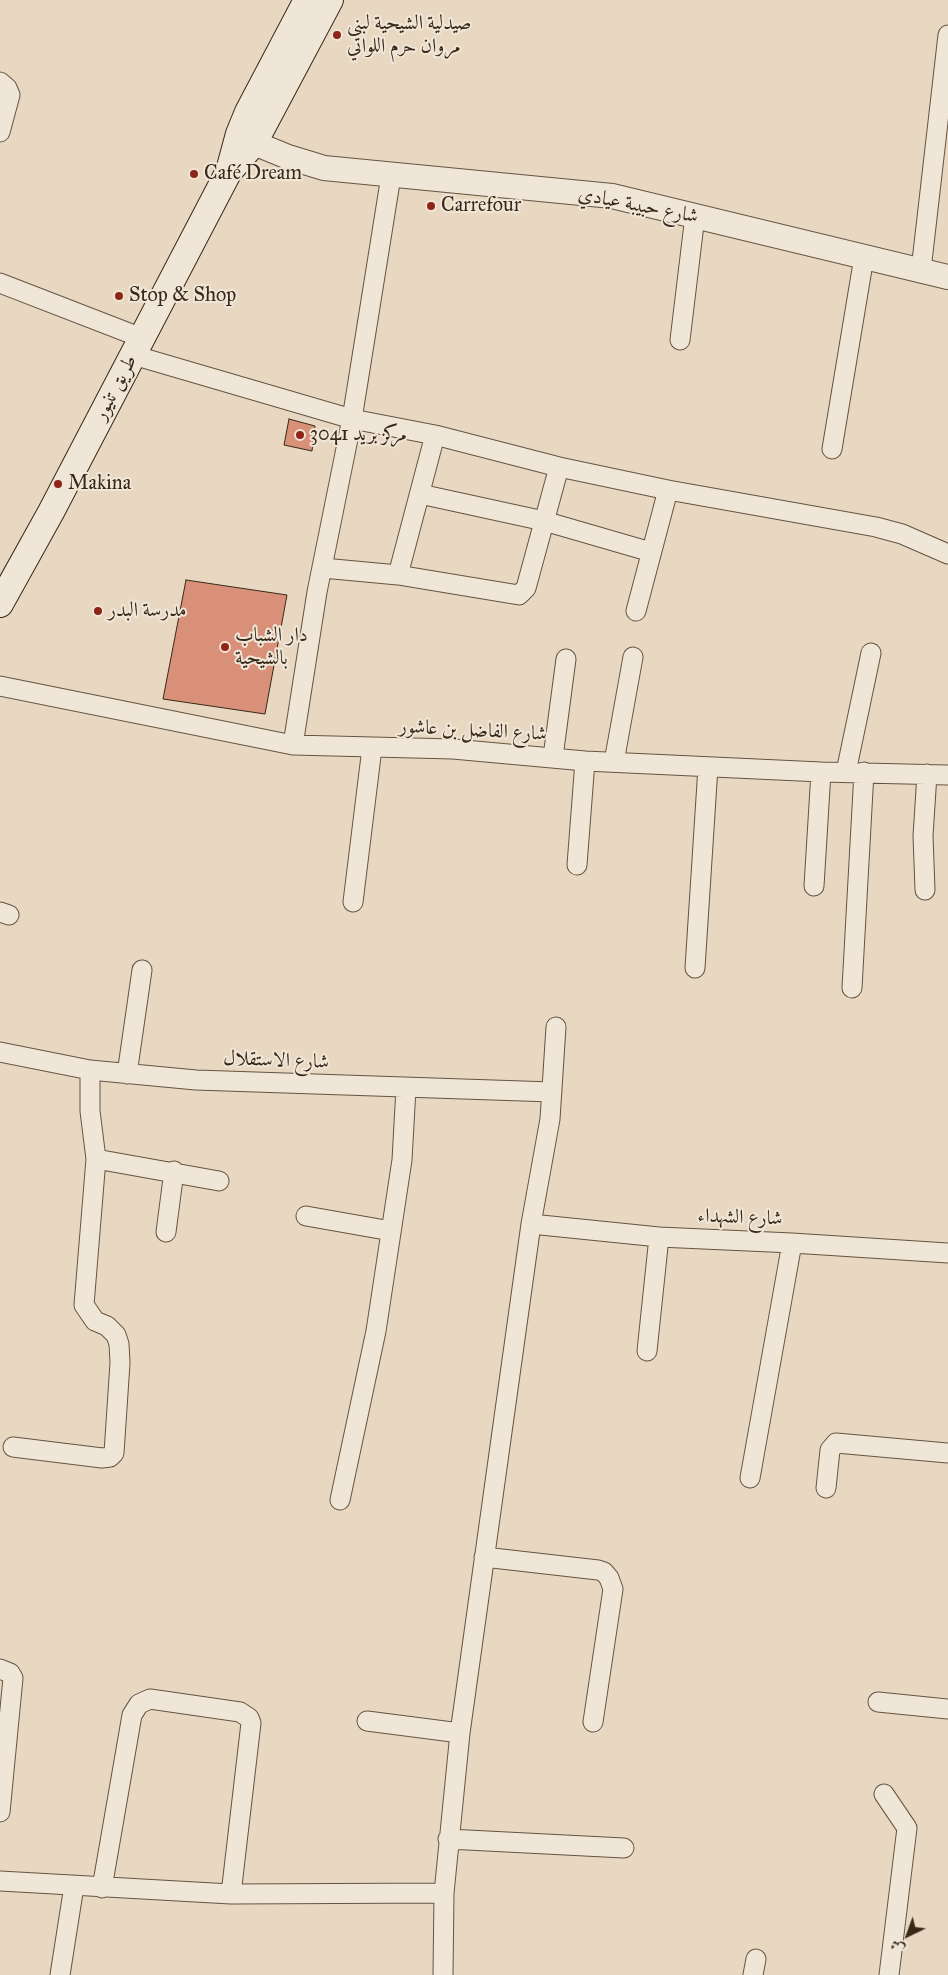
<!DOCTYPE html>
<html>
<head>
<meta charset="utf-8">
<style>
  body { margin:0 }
  #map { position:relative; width:948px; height:1975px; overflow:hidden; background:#e8d8c1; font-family:"IM FELL Great Primer",Amiri,serif }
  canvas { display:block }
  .north { position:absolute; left:883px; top:1910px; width:50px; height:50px; -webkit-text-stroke:4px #f0e6d7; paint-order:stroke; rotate:222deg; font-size:14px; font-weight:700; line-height:20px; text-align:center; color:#382818 }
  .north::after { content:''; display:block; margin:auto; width:18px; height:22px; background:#382818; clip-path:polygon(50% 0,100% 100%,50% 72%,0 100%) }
</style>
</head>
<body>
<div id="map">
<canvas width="948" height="1975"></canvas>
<div class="north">ش</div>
</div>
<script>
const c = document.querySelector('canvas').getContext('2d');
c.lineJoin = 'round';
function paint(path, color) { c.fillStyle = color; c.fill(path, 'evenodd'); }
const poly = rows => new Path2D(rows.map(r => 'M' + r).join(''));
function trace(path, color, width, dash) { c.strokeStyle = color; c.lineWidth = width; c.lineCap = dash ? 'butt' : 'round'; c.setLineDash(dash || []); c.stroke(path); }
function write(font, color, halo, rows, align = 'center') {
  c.font = font + ' "IM FELL Great Primer",Amiri,serif'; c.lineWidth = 4; c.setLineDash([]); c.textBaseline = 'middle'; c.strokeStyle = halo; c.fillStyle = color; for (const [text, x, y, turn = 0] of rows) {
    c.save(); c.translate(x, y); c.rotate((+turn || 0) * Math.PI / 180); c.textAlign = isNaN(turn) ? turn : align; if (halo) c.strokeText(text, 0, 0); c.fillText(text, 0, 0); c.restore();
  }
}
const building = poly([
  [289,419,315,426,312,451,284,445,289,419],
  [186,580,287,595,265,714,163,699,186,580]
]);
paint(building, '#d89078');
trace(building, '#382818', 1);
const minor = poly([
  [0,82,7,88,10,95,0,132],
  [921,270,948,35],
  [0,283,142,338],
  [680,340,695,216],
  [133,355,352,419,435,435,559,467,668,490,876,527,902,534,948,554],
  [832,449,864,257],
  [420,494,544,521,651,552],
  [323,568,398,575,519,595,526,588,559,467],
  [398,575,435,435],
  [636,611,668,490],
  [0,686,293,745,453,749,585,761,821,772,948,775],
  [293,745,317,592,352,419,391,176],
  [553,757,566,659],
  [614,762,633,657],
  [846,772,871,653],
  [577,865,585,761],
  [814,886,821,772],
  [925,890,923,836,927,774],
  [353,902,372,748],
  [0,912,9,915],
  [695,968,708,767],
  [852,988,864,772],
  [0,1052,90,1070,196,1080,552,1092],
  [127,1074,142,970],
  [96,1159,219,1181],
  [306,1216,391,1231],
  [531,1224,659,1237,792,1243,948,1253],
  [166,1232,174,1171],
  [647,1351,659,1237],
  [13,1447,102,1458,110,1457,114,1453,120,1363,119,1344,116,1335,107,1326,95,1321,84,1305,96,1159,90,1111,90,1070],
  [750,1478,792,1243],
  [826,1488,830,1450,836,1443,948,1453],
  [340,1500,376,1331,402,1160,406,1088],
  [484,1557,598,1570,604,1572,609,1578,613,1589,593,1722],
  [0,1669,10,1673,13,1678,0,1812],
  [878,1702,948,1709],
  [367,1721,460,1733],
  [884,1794,907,1828,889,1975],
  [448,1839,624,1848],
  [0,1881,231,1894,444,1893],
  [102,1888,132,1715,139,1704,150,1699,240,1712,249,1718,251,1723,231,1894],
  [60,1975,74,1886],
  [443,1975,444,1893,460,1733,531,1224,550,1119,556,1027],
  [753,1975,756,1959]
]);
const tertiary = poly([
  [239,134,254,143,288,157,324,168,612,196,948,277]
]);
const secondary = poly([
  [233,167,254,143,330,0],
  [0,604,51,512,229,171,239,134,248,112,307,0]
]);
trace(minor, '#645442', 21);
trace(tertiary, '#645442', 26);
trace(secondary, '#382818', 28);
trace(minor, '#f0e6d7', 19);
trace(tertiary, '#f0e6d7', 24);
trace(secondary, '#f0e6d7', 26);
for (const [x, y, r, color] of [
  [337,35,5,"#8f2418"],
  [194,174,5,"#8f2418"],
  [431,206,5,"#8f2418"],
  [119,296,5,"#8f2418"],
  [300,435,5,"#8f2418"],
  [58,484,5,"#8f2418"],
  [98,611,5,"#8f2418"],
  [225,647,5,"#8f2418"]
]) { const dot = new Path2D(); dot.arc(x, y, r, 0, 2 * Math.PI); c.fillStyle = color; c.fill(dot); trace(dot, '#f0e6d7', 2); }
write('20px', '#382818', '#f0e6d7', [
  ["صيدلية الشيحية لبنى",347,24],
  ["مروان حرم اللواتي",347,47],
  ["Café Dream",204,174],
  ["Carrefour",441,206],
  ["Stop & Shop",129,296],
  ["مركز بريد 3041",310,435],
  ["Makina",68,484],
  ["مدرسة البدر",108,611],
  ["دار الشباب",235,636],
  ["بالشيحية",235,659]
], 'left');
write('20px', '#382818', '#f0e6d7', [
  ["شارع حبيبة عيادي",638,206,11],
  ["طريق تنيور",116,388,-62],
  ["شارع الفاضل بن عاشور",473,731,3],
  ["شارع الاستقلال",276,1061,2],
  ["شارع الشهداء",740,1218,2]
]);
</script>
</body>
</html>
